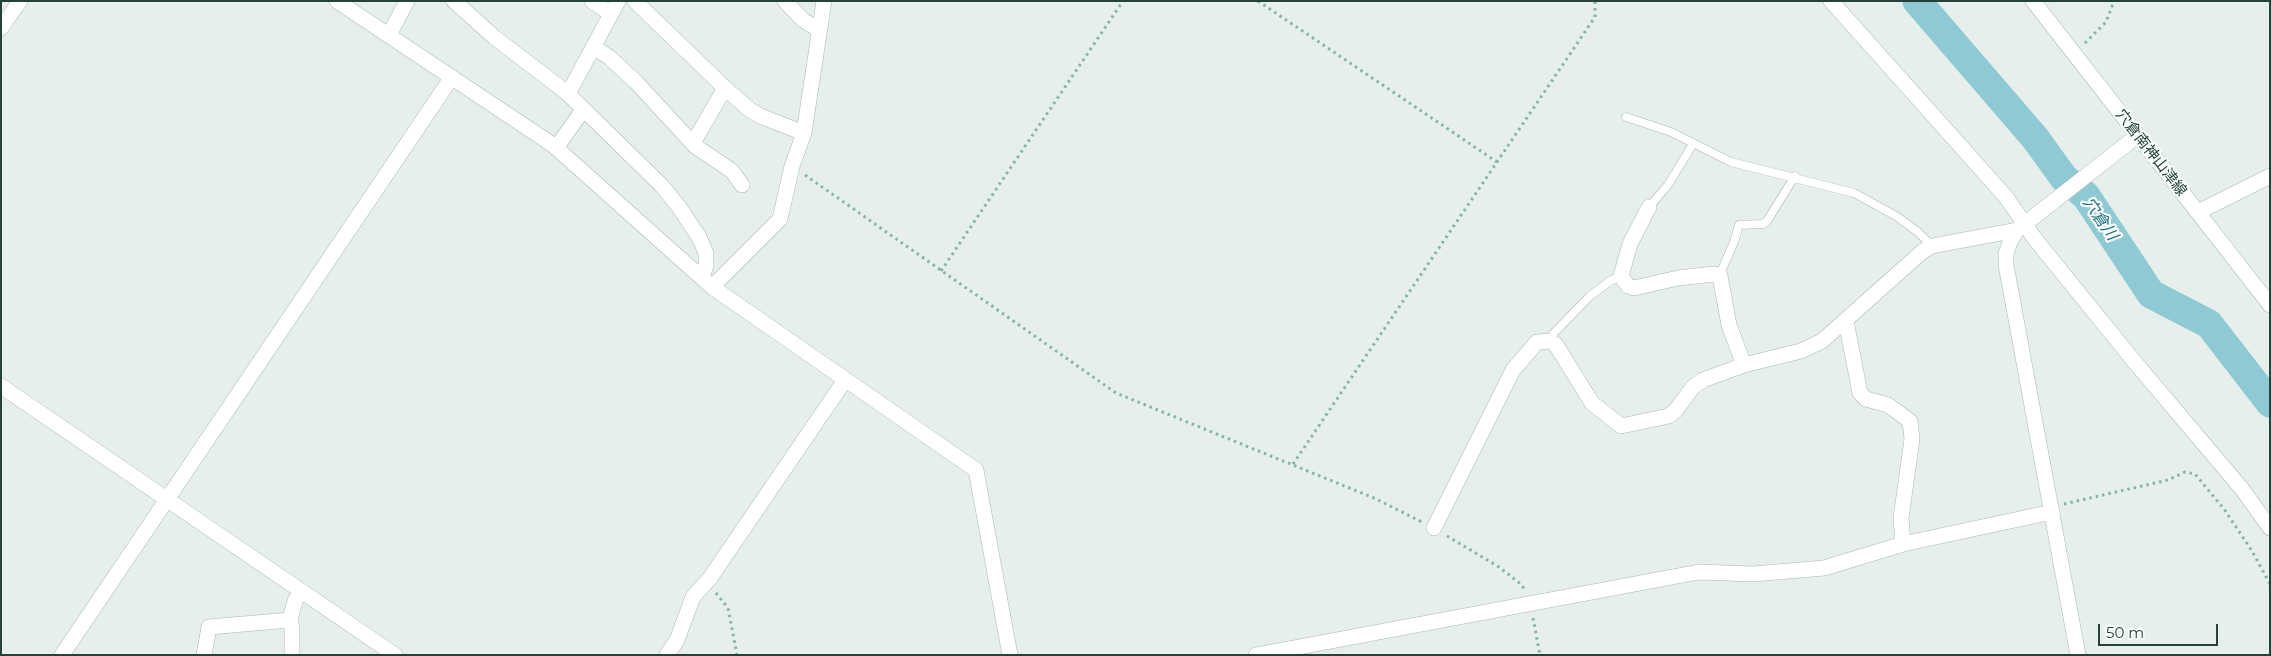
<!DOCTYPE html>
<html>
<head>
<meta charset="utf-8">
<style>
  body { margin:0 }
  #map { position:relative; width:2271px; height:656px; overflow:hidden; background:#e6efeb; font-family:Montserrat,sans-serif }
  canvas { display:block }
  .frame { position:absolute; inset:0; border:2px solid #24423a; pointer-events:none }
  .scale { position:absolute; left:2098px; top:624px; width:120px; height:22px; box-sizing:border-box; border:2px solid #24423a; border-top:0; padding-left:6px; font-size:15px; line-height:18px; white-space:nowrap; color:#24423a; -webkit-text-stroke:4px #f7fbf9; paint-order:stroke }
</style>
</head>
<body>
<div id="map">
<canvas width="2271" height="656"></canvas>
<div class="frame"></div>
<div class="scale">50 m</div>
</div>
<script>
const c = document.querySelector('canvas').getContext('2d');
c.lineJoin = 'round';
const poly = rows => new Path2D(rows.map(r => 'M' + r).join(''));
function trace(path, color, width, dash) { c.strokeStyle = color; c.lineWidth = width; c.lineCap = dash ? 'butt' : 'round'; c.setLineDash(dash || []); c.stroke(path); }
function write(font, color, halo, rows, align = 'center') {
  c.font = font + ' Montserrat,"Noto Sans JP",sans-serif'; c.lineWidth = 4.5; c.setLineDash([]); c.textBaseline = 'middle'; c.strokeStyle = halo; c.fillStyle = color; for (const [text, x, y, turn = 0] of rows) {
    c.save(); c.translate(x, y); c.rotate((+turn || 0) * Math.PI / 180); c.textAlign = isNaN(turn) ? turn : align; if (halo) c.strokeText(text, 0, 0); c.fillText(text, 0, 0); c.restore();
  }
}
trace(poly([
  [1917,1,2035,138,2064,178,2086,196,2151,294,2209,324,2270,403]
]), '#8ec9d4', 29);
const service = poly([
  [1626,117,1671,132,1731,162,1854,193,1896,216,1918,232,1932,246],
  [1649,207,1668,185,1693,144],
  [1719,276,1734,242,1739,225,1763,224,1767,221,1795,176],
  [1550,341,1553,334,1590,296,1610,281,1621,276]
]);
const minor = poly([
  [337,1,553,145,712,287,976,470,1010,655],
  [454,1,494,37,566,92,662,186,679,207,699,237,706,253,706,265,702,278],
  [592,1,611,14,618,1],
  [635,1,727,90,750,110,760,116,804,133],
  [785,1,803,20,819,30],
  [1831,1,2006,197,2035,239,2133,360,2242,489,2270,528],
  [1,28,20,1],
  [389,35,407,1],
  [593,47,609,57,636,82,695,146,732,171,742,185],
  [568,94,611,14],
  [693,143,725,88],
  [556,148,583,110],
  [1649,207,1630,244,1621,276,1628,286,1634,288,1678,278,1714,274,1720,276,1729,325,1744,365],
  [712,287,780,219,792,166,804,133,824,1],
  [1846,321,1860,393,1866,399,1888,405,1910,421,1912,439,1901,518,1903,544],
  [1,386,395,655],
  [1434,528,1513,370,1537,342,1550,341,1556,345,1592,403,1621,426,1669,416,1676,410,1693,387,1703,380,1744,365,1801,351,1822,341,1923,251,1932,246,2017,230],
  [290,620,295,601,301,591],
  [62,655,452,77],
  [204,655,209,627,290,620,292,629,292,655],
  [667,655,677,640,693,597,710,578,845,380],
  [1256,655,1699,572,1753,574,1824,568,1903,544,2052,512]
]);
const tertiary = poly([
  [2198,212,2270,176],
  [2078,655,2006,265,2006,254,2010,242,2017,230,2137,136]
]);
const secondary = poly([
  [2033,1,2270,305]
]);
trace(service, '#a8b8b2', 9);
trace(minor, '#a8b8b2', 16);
trace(tertiary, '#a8b8b2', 16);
trace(secondary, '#a4bbb3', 16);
trace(poly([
  [1258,1,1497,162],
  [2085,43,2106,22,2114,1],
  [805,175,1116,393,1374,498,1422,522],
  [941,271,1123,1],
  [1293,464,1595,17,1595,1],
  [2064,504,2168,480,2185,472,2195,474,2224,509,2252,551,2270,584],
  [1447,536,1499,567,1522,585,1525,591],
  [716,593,728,608,737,655],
  [1533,618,1540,655]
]), '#86b3a5', 3, [2.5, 4]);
trace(service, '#fff', 8);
trace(minor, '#fff', 15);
trace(tertiary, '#fff', 15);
trace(secondary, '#fff', 15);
write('15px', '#24423a', '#f7fbf9', [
  ["穴倉南神山津線",2151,153,52]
]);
write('italic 16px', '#1c6f80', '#f7fbf9', [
  ["穴倉川",2100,219,55]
]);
</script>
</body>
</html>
